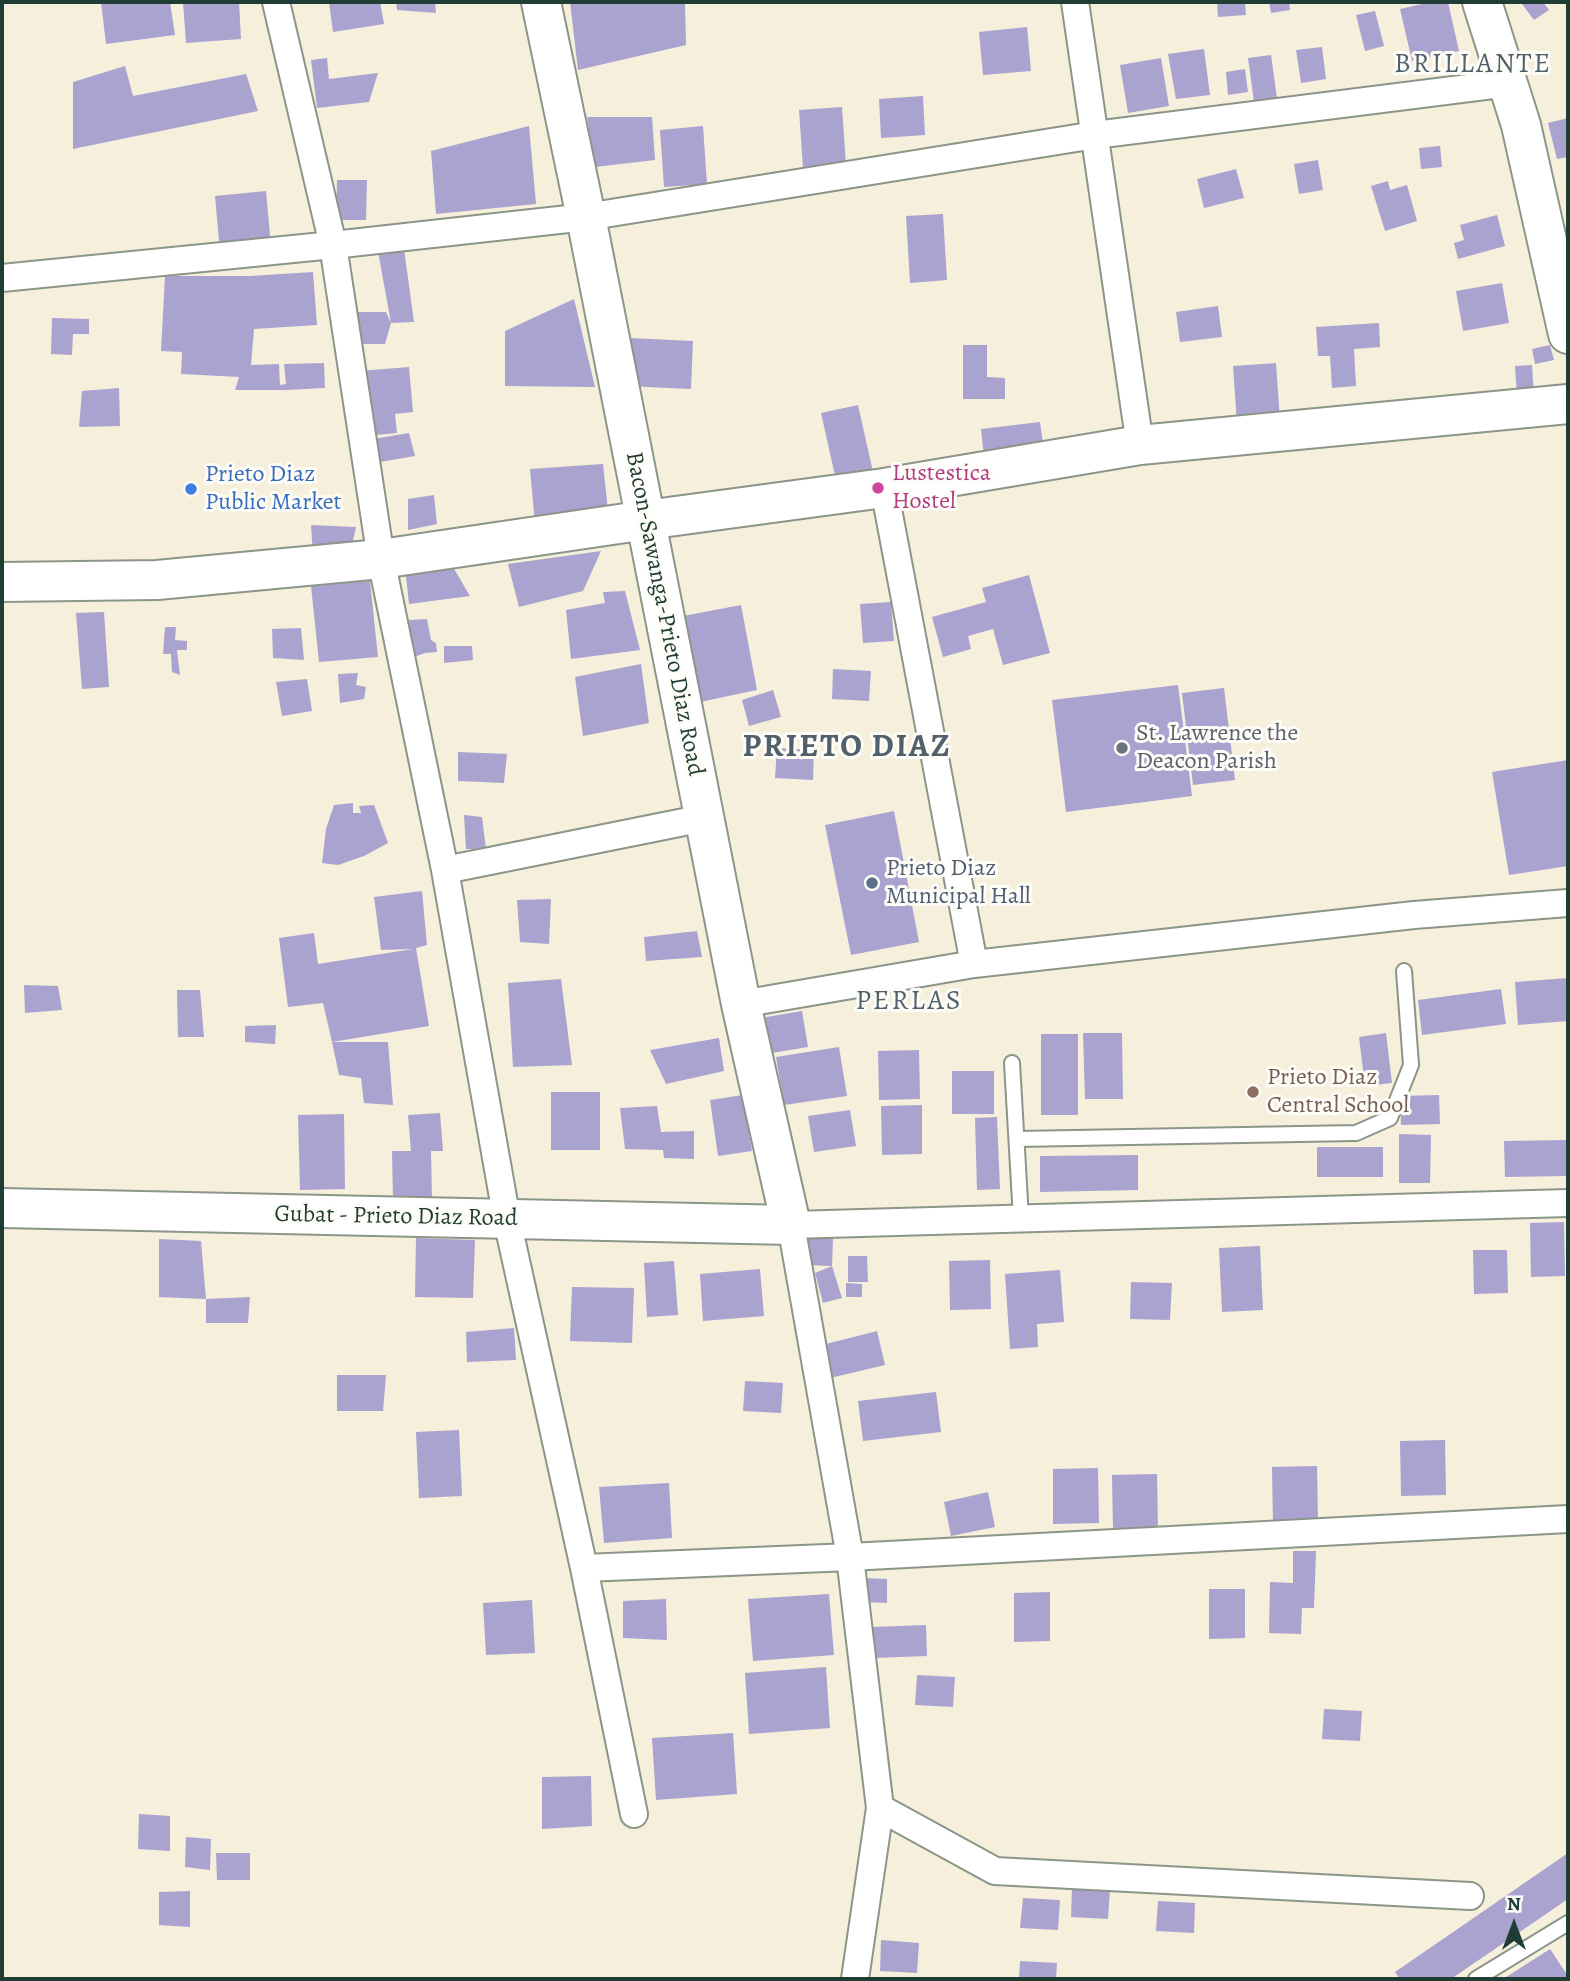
<!DOCTYPE html>
<html>
<head>
<meta charset="utf-8">
<style>
  body { margin:0 }
  #map { position:relative; width:1570px; height:1981px; overflow:hidden; background:#f5efdb; font-family:Alegreya,serif }
  canvas { display:block }
  .frame { position:absolute; inset:0; border:4px solid #1f3d34; pointer-events:none }
  .north { position:absolute; left:1479px; top:1890px; width:70px; height:70px; -webkit-text-stroke:5px #fdfcf7; paint-order:stroke; rotate:0deg; font-size:19px; font-weight:700; line-height:28px; text-align:center; color:#1f3d34 }
  .north::after { content:''; display:block; margin:auto; width:24px; height:32px; background:#1f3d34; clip-path:polygon(50% 0,100% 100%,50% 72%,0 100%) }
</style>
</head>
<body>
<div id="map">
<canvas width="1570" height="1981"></canvas>
<div class="frame"></div>
<div class="north">N</div>
</div>
<script>
const c = document.querySelector('canvas').getContext('2d');
c.lineJoin = 'round';
function paint(path, color) { c.fillStyle = color; c.fill(path, 'evenodd'); }
const poly = rows => new Path2D(rows.map(r => 'M' + r).join(''));
function trace(path, color, width, dash) { c.strokeStyle = color; c.lineWidth = width; c.lineCap = dash ? 'butt' : 'round'; c.setLineDash(dash || []); c.stroke(path); }
function write(font, color, halo, rows, align = 'center') {
  c.font = font + ' Alegreya,serif'; c.lineWidth = 6; c.setLineDash([]); c.textBaseline = 'middle'; c.strokeStyle = halo; c.fillStyle = color; for (const [text, x, y, turn = 0] of rows) {
    c.save(); c.translate(x, y); c.rotate((+turn || 0) * Math.PI / 180); c.textAlign = isNaN(turn) ? turn : align; if (halo) c.strokeText(text, 0, 0); c.fillText(text, 0, 0); c.restore();
  }
}
paint(poly([
  [101,2,170,2,175,35,106,44],
  [183,2,239,2,241,39,186,43],
  [329,2,380,2,384,24,333,32],
  [396,2,435,2,436,13,397,10],
  [570,2,685,2,686,45,578,70],
  [1217,2,1245,2,1246,15,1218,17],
  [1269,2,1289,2,1290,10,1271,13],
  [1421,2,1448,2,1459,51,1412,61,1400,9,1422,4],
  [1525,2,1543,2,1549,10,1534,20,1522,4],
  [1375,11,1384,46,1365,51,1356,15],
  [1027,27,1031,71,983,75,979,32],
  [1322,47,1326,79,1301,83,1296,50],
  [1204,49,1210,95,1176,99,1168,54],
  [1271,55,1278,105,1255,109,1248,58],
  [327,58,329,79,378,73,369,102,317,108,311,60],
  [1161,58,1169,106,1128,113,1120,65],
  [125,66,133,96,246,74,258,111,73,149,73,82],
  [1245,69,1248,92,1228,95,1226,72],
  [923,96,925,135,881,138,879,99],
  [842,107,846,165,803,168,799,110],
  [587,117,652,117,655,160,595,167],
  [1568,118,1568,157,1557,159,1548,123],
  [529,126,536,204,436,214,431,151],
  [703,126,707,184,664,187,660,130],
  [1440,146,1442,167,1421,169,1419,148],
  [1318,160,1323,190,1299,194,1294,164],
  [1236,169,1244,198,1204,208,1197,179],
  [337,180,367,180,366,220,336,220],
  [1388,181,1390,190,1407,185,1417,221,1385,231,1371,186],
  [266,191,271,246,220,252,215,196],
  [943,214,947,280,910,283,906,216],
  [1497,215,1505,246,1458,259,1454,243,1464,240,1460,225],
  [377,246,404,249,414,322,391,323,385,344,349,344,349,312,386,312,391,323],
  [313,272,317,325,254,329,251,365,279,364,280,385,286,384,284,364,324,363,325,388,286,390,235,390,239,377,181,374,182,352,161,351,165,276,250,276],
  [1502,283,1509,323,1463,331,1456,291],
  [574,299,595,387,505,386,505,331],
  [1218,306,1222,337,1180,342,1176,312],
  [52,318,89,319,89,334,73,334,72,355,51,354],
  [1379,323,1380,347,1354,349,1356,386,1332,388,1330,356,1318,356,1316,327],
  [629,338,693,341,691,389,627,386],
  [963,345,987,345,987,377,1005,378,1005,399,963,399],
  [1550,345,1554,360,1535,364,1532,349],
  [1276,363,1280,421,1237,424,1233,366],
  [1532,365,1534,395,1517,396,1515,366],
  [409,367,413,412,395,414,397,433,366,436,359,371],
  [119,388,120,426,79,427,82,391],
  [858,405,873,472,836,480,821,413],
  [1040,422,1044,450,984,457,981,429],
  [409,433,415,456,380,462,373,439],
  [603,464,608,511,535,524,530,469],
  [434,495,437,524,408,530,408,499],
  [311,525,356,527,351,549,313,556],
  [601,551,583,591,519,607,508,564],
  [405,567,453,567,470,596,409,604],
  [1029,575,1050,653,1003,665,993,629,968,636,971,649,943,657,932,617,986,602,982,588],
  [370,581,378,657,319,662,311,586],
  [625,591,640,650,571,659,566,610,605,603,603,592],
  [891,602,894,641,863,643,860,604],
  [741,605,757,690,700,702,683,616],
  [104,612,109,687,82,689,76,613],
  [427,619,431,640,436,643,437,652,425,653,414,657,409,620],
  [165,627,176,627,175,640,187,641,187,650,177,650,180,675,172,672,171,654,163,654],
  [301,628,304,660,273,658,272,629],
  [444,646,472,646,473,660,444,663],
  [641,664,649,723,583,736,575,677],
  [833,669,871,671,869,701,832,699],
  [358,673,356,685,366,687,364,699,340,703,338,674],
  [307,679,312,711,282,716,276,682],
  [1178,685,1192,796,1066,812,1052,700],
  [1224,688,1235,780,1193,785,1182,693],
  [773,690,781,717,749,726,742,700],
  [777,748,814,750,813,780,775,778],
  [458,752,507,754,504,783,458,781],
  [1568,760,1568,866,1509,875,1492,772],
  [353,803,353,813,361,813,359,806,374,805,388,843,364,856,338,865,322,863,326,829,334,805],
  [894,811,919,942,851,955,825,825],
  [464,815,482,817,486,849,466,849],
  [422,891,427,945,416,948,429,1026,332,1042,323,1003,288,1007,279,938,314,933,318,964,413,949,381,950,374,897],
  [551,899,549,944,520,942,517,900],
  [697,931,702,957,646,961,644,937],
  [1568,978,1568,1021,1518,1025,1515,982],
  [561,979,572,1065,513,1067,508,983],
  [24,985,58,986,62,1010,25,1013],
  [1501,989,1506,1024,1422,1035,1418,1000],
  [177,990,200,990,204,1037,178,1037],
  [802,1011,808,1047,766,1054,761,1018],
  [276,1025,275,1044,245,1042,245,1026],
  [1083,1033,1122,1033,1123,1099,1085,1099],
  [1386,1033,1392,1083,1365,1086,1359,1037],
  [1041,1034,1078,1034,1078,1115,1041,1115],
  [719,1038,724,1071,666,1084,650,1050],
  [332,1042,388,1042,393,1105,364,1103,361,1078,339,1075],
  [839,1047,847,1096,784,1105,776,1057],
  [919,1050,920,1099,879,1100,878,1051],
  [952,1071,994,1071,994,1114,952,1114],
  [551,1092,600,1092,600,1150,551,1150],
  [743,1095,752,1151,718,1156,710,1100],
  [1439,1095,1440,1124,1401,1125,1400,1096],
  [922,1105,922,1154,882,1155,881,1106],
  [657,1106,661,1132,694,1131,694,1159,664,1158,663,1150,625,1149,620,1108],
  [850,1110,856,1146,814,1152,808,1116],
  [440,1113,443,1151,431,1151,432,1198,393,1199,392,1151,411,1151,408,1115],
  [344,1114,345,1189,300,1190,298,1115],
  [997,1117,1000,1189,977,1190,975,1118],
  [1399,1134,1431,1135,1430,1183,1399,1183],
  [1568,1140,1568,1176,1505,1177,1504,1141],
  [1317,1147,1383,1147,1383,1177,1317,1177],
  [1138,1155,1138,1190,1040,1192,1040,1156],
  [1564,1222,1565,1276,1531,1277,1530,1223],
  [416,1238,475,1240,473,1298,415,1297],
  [807,1238,833,1239,832,1266,806,1265],
  [159,1239,201,1241,206,1299,159,1297],
  [1260,1246,1263,1310,1222,1312,1219,1248],
  [1473,1250,1507,1250,1508,1293,1474,1294],
  [848,1256,867,1256,868,1282,848,1282],
  [990,1260,991,1309,950,1310,949,1261],
  [674,1261,678,1315,647,1317,644,1263],
  [832,1266,842,1298,823,1303,815,1273],
  [760,1269,764,1316,703,1321,700,1274],
  [1060,1270,1064,1322,1037,1324,1038,1347,1010,1349,1005,1274],
  [1131,1282,1172,1283,1170,1320,1130,1319],
  [846,1283,862,1284,862,1297,846,1297],
  [572,1287,634,1288,632,1343,570,1341],
  [250,1297,248,1323,206,1323,206,1299],
  [514,1328,516,1360,467,1362,466,1332],
  [877,1331,885,1365,826,1379,818,1346],
  [337,1375,386,1375,383,1411,337,1411],
  [745,1381,783,1383,781,1413,743,1411],
  [936,1392,941,1432,863,1441,858,1401],
  [459,1430,462,1496,419,1498,416,1432],
  [1445,1440,1446,1495,1401,1496,1400,1441],
  [1317,1466,1318,1522,1273,1523,1272,1467],
  [1098,1468,1099,1523,1053,1524,1053,1469],
  [1157,1474,1158,1530,1113,1530,1112,1475],
  [669,1483,672,1538,604,1543,599,1487],
  [988,1492,995,1527,951,1536,944,1502],
  [1293,1551,1316,1551,1314,1608,1302,1608,1301,1634,1269,1633,1270,1582,1293,1583],
  [865,1578,887,1579,887,1603,864,1602],
  [1209,1589,1245,1589,1245,1638,1209,1639],
  [1050,1592,1050,1641,1014,1642,1014,1593],
  [829,1594,834,1655,753,1661,748,1599],
  [666,1599,667,1640,623,1638,623,1601],
  [532,1600,535,1653,486,1655,483,1603],
  [926,1625,927,1656,874,1658,872,1627],
  [826,1667,830,1728,749,1734,745,1673],
  [917,1675,955,1677,953,1707,915,1705],
  [1324,1709,1362,1711,1360,1741,1322,1739],
  [733,1733,737,1794,656,1800,652,1738],
  [591,1776,592,1826,542,1829,542,1777],
  [139,1814,170,1816,170,1851,138,1849],
  [186,1837,211,1839,210,1870,185,1867],
  [216,1853,250,1853,250,1880,217,1880],
  [1568,1853,1568,1899,1451,1979,1400,1979,1395,1972],
  [1072,1887,1110,1889,1108,1919,1071,1917],
  [190,1891,190,1927,159,1925,159,1892],
  [1023,1898,1060,1900,1058,1930,1020,1928],
  [1158,1901,1195,1903,1194,1933,1156,1931],
  [881,1940,919,1943,917,1973,880,1971],
  [1550,1949,1568,1976,1562,1979,1503,1979],
  [1020,1961,1057,1963,1056,1979,1019,1979]
]), '#aaa3d0');
const lane = poly([
  [1012,1063,1021,1219],
  [1017,1139,1356,1133,1390,1118,1411,1065,1404,971],
  [1476,1979,1568,1923]
]);
const street = poly([
  [276,2,333,245,381,559,445,870,507,1220,584,1568,634,1814],
  [1075,2,1140,445],
  [2,278,333,245,586,217,1095,135,1509,83],
  [445,870,704,818],
  [974,964,1414,915,1568,903],
  [741,1004,974,964,884,488],
  [584,1568,850,1557,1568,1519],
  [880,1808,995,1871,1470,1896],
  [855,1979,880,1808,850,1557,791,1225,1568,1203]
]);
const secondary = poly([
  [1482,2,1521,125,1568,334],
  [2,582,157,580,381,559,646,520,884,488,1140,445,1568,404],
  [2,1208,791,1225,741,1004,586,217,541,2]
]);
trace(lane, '#8a9688', 18);
trace(street, '#8a9688', 30);
trace(secondary, '#8a9688', 42);
trace(lane, '#fff', 14);
trace(street, '#fff', 26);
trace(secondary, '#fff', 38);
for (const [x, y, r, color] of [
  [878,488,7,"#d1479c"],
  [191,489,7,"#3f7fe0"],
  [1122,748,7,"#6b7280"],
  [872,883,7,"#5c6f8a"],
  [1253,1092,7,"#8d6e63"]
]) { const dot = new Path2D(); dot.arc(x, y, r, 0, 2 * Math.PI); c.fillStyle = color; c.fill(dot); trace(dot, '#fdfcf7', 2.5); }
write('24px', '#b23c85', '#fdfcf7', [
  ["Lustestica",892,474],
  ["Hostel",892,502]
], 'left');
write('24px', '#366cbe', '#fdfcf7', [
  ["Prieto Diaz",205,475],
  ["Public Market",205,503]
], 'left');
write('24px', '#1f3d34', '#fdfcf7', [
  ["Bacon-Sawanga-Prieto Diaz Road",664,614,79],
  ["Gubat - Prieto Diaz Road",396,1217,1]
]);
write('24px', '#5b616d', '#fdfcf7', [
  ["St. Lawrence the",1136,734],
  ["Deacon Parish",1136,762]
], 'left');
write('24px', '#4e5e75', '#fdfcf7', [
  ["Prieto Diaz",886,869],
  ["Municipal Hall",886,897]
], 'left');
write('24px', '#785e54', '#fdfcf7', [
  ["Prieto Diaz",1267,1078],
  ["Central School",1267,1106]
], 'left');
c.letterSpacing = '2px';
write('28px', '#50616b', '#fdfcf7', [
  ["BRILLANTE",1473,65],
  ["PERLAS",909,1002]
]);
c.letterSpacing = '0px';
c.letterSpacing = '2px';
write('bold 32px', '#50616b', '#fdfcf7', [
  ["PRIETO DIAZ",847,748]
]);
c.letterSpacing = '0px';
</script>
</body>
</html>
